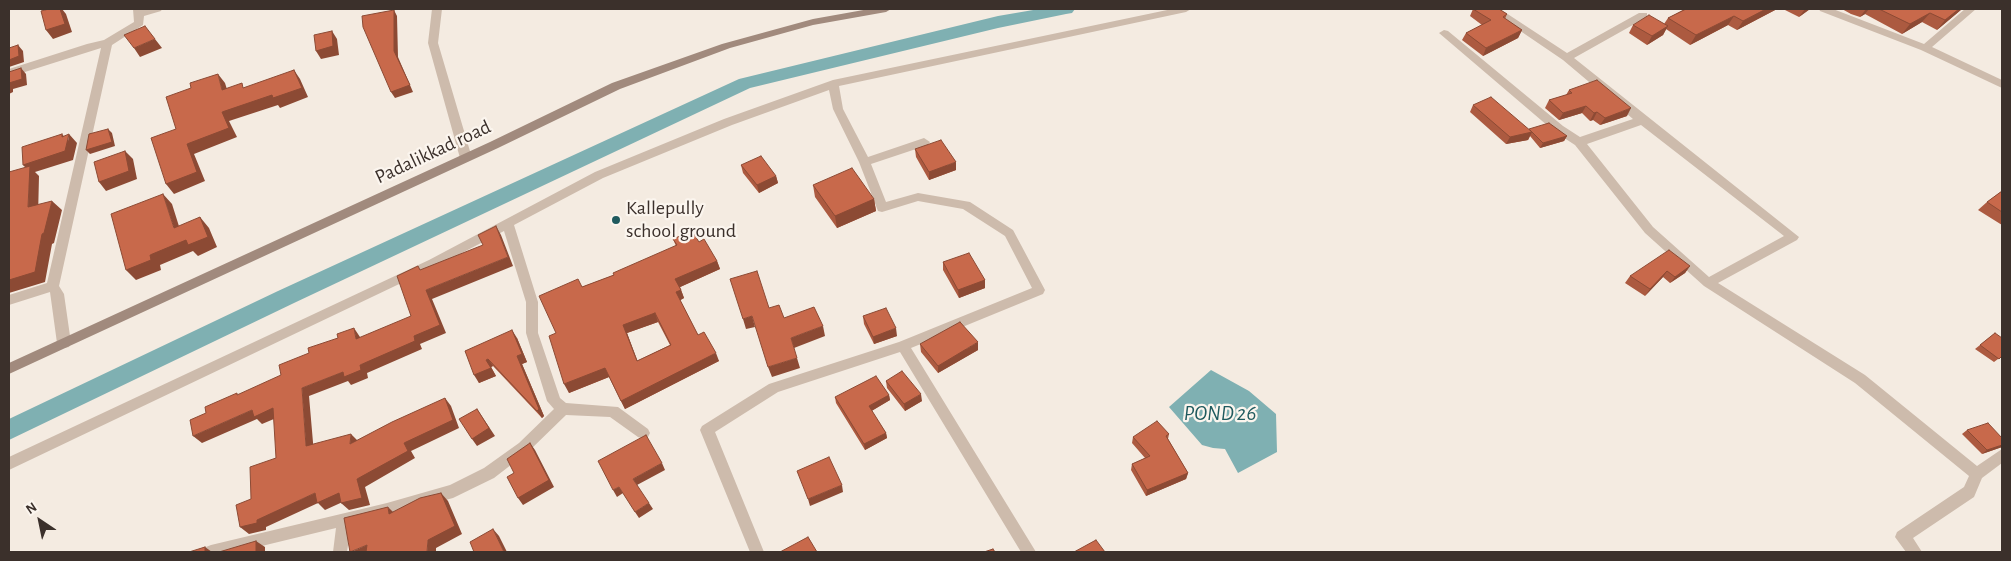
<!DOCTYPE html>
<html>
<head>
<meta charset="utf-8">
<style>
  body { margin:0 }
  #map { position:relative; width:2011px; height:561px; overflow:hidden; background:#f4ebe1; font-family:"Alegreya Sans",sans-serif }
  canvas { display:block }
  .frame { position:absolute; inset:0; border:10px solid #3b302b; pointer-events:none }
  .north { position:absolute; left:15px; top:496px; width:50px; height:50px; -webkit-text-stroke:4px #fbf5ee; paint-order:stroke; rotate:326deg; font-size:14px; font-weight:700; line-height:20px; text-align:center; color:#3b302b }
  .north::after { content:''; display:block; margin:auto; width:18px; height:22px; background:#3b302b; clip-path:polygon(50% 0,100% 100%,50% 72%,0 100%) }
</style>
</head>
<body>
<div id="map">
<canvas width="2011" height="561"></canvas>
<div class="frame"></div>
<div class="north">N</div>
</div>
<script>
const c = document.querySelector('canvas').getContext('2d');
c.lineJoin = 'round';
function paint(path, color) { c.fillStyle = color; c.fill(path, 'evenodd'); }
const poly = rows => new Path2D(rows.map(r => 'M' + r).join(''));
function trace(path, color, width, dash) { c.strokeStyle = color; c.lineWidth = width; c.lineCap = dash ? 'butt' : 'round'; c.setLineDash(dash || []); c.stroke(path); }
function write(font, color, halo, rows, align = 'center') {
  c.font = font + ' "Alegreya Sans",sans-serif'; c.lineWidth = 4.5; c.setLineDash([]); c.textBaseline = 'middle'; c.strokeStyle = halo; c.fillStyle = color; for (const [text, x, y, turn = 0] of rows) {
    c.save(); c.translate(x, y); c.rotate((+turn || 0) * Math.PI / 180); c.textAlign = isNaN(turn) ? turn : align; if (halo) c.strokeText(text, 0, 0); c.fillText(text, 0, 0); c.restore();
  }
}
paint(poly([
  [1211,370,1249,391,1276,414,1277,452,1238,473,1225,449,1213,448,1202,445,1169,407]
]), '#7fb0b2');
paint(poly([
  [1039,9,1075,9,1072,13,1066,14,998,28,750,88,294,303,9,440,9,419,278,291,739,79,998,16,1039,9]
]), '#7fb0b2');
paint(poly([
  [133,9,162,9,161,11,144,16,143,25,112,45,59,286,64,294,71,343,69,347,64,348,59,347,57,343,50,292,9,305,9,295,47,283,101,48,9,77,9,69,87,44,104,40,134,22,133,9],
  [432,9,442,9,438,43,472,158,466,162,460,158,428,43,432,9],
  [1172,9,1191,9,1186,12,839,86,843,109,868,157,924,138,930,142,928,145,871,164,886,202,918,193,970,202,1013,230,1045,290,1043,294,911,348,1036,552,1021,552,900,352,778,392,715,432,764,552,750,552,700,430,702,426,769,384,899,342,1032,288,1005,236,963,209,918,201,882,212,878,211,859,162,833,109,829,90,732,125,603,178,514,225,538,302,538,333,560,398,566,403,618,407,648,429,650,433,648,437,643,439,638,437,610,417,566,415,529,451,494,478,453,498,351,525,347,552,333,552,336,528,237,552,204,552,206,547,211,545,387,503,450,485,484,468,519,443,554,409,547,401,526,333,526,302,504,231,437,266,9,470,9,457,429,260,595,172,724,119,833,80,1172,9],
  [1488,9,1500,9,1567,53,1639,13,1647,13,1647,17,1574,58,1799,237,1797,240,1718,283,1865,375,1977,466,2002,449,2002,463,1982,478,1974,497,1913,538,1922,552,1906,552,1895,537,1897,532,1964,487,1969,476,1855,383,1704,286,1645,233,1575,145,1555,132,1439,33,1444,30,1448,31,1563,126,1580,137,1633,119,1563,60,1488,9],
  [1641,125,1784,236,1709,277,1653,227,1587,144,1641,125],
  [1819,9,1833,9,1924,44,1965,9,1976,9,1932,47,2002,80,2002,88,1921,50,1820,11,1819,9]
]), '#cdbbac');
paint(poly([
  [869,9,891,9,886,12,813,25,730,48,620,89,498,148,9,374,9,363,490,142,612,83,722,44,813,19,869,9]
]), '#a18a7d');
paint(poly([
  [1473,9,1507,14,1505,19,1522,30,1518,38,1483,56,1462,40,1466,33,1482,25,1470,16],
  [1681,9,1777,9,1737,30,1728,25,1690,45,1666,29,1663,35,1647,45,1629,33,1633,25,1664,24,1668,18,1683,10],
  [1783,9,1810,9,1799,17],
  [1842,9,1962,9,1937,30,1922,22,1902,34,1865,14,1860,17,1851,14],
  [1569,90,1627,116,1600,125,1593,120,1590,121,1582,113,1559,120,1545,108,1549,100,1566,95],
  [1473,105,1529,130,1529,129,1567,136,1564,141,1540,148,1530,136,1528,140,1506,144,1470,112],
  [915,149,956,170,929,180,916,157],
  [741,165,776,176,778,183,759,193,743,173],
  [813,185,874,199,876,211,837,228,815,197],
  [2002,191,2002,225,1978,210,1987,202],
  [673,239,699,242,717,261,720,269,680,287,684,298,680,300,698,335,719,361,625,409,609,377,569,393,556,333,582,287,614,275,676,246],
  [658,322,670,345,637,361,627,333],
  [943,262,985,280,985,288,959,298,943,270],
  [1690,266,1685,273,1670,283,1663,277,1645,296,1625,283,1630,276],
  [863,316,897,336,874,344,864,324],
  [1995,333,2002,356,1994,362,1975,349],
  [517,338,527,362,522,364,544,416,542,418,493,366,491,367,496,376,479,383,465,351],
  [920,344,978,350,938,373,921,352],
  [886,381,922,401,905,411,887,388],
  [889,395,890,400,871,411,886,433,887,438,865,450,836,403,835,397],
  [1967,430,2002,447,1982,454,1962,434],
  [1169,434,1168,439,1188,473,1186,479,1146,496,1131,470,1132,464,1145,458,1132,443,1133,437]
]), '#ac5a40');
paint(poly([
  [60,9,62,9,66,14,72,32,53,39,46,30],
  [1766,9,1777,9,1737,30,1743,21],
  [1805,9,1810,9,1799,17],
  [1866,9,1869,9,1865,14,1860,17],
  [1959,9,1962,9,1937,30,1945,20],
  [394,10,397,16,398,57,413,92,395,98,391,92,394,51],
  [1930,13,1922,22,1902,34,1910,24],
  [1734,16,1728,25,1690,45,1696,35],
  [1668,26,1663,35,1647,45,1652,36],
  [1522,30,1518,38,1483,56,1486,48],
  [332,31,337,39,339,55,321,59,316,51],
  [155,39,162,48,140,57,134,48],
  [18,45,23,51,24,62,9,67,9,60],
  [21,68,26,74,27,85,13,89,13,92,9,94,9,83],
  [294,70,300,79,308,97,280,108,278,105,229,121,237,137,194,154,205,181,174,194,166,184,187,144,222,112],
  [218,74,225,83,230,99,222,90],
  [1586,106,1582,113,1559,120,1563,113],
  [1631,108,1627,116,1600,125,1605,118],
  [1597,112,1593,120,1590,121,1594,113],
  [108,129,112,133,115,146,90,154,86,150],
  [1532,132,1528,140,1506,144,1510,137],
  [62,134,68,141,69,134,77,143,73,160,35,172,39,176,38,217,28,207,29,171,23,165,62,137],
  [1567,136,1564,141,1540,148,1543,143],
  [125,151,133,159,137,179,106,191,99,182],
  [956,162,956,170,929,180,929,172],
  [776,176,778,183,759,193,757,185],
  [163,194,172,204,183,239,174,228],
  [874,199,876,211,837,228,835,216],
  [52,201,62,210,54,243,52,244,45,282,9,293,9,280,42,234],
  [200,217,209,228,217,247,198,256,193,251,160,265,161,270,136,280,126,270,150,255],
  [496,226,501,235,513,266,432,299,446,333,420,344,422,349,367,373,368,378,351,385,348,381,309,396,314,454,306,446,302,388,360,365,414,336,426,290,508,257],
  [717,261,720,269,678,288,675,279],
  [1690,266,1685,273,1670,283,1675,277],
  [1667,271,1663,277,1645,296,1650,289],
  [985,280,985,288,959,298,958,290],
  [681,290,684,298,679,301,676,292],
  [655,313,658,322,627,333,641,370,637,361,623,325],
  [752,316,755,327,746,329,743,319],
  [823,326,825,336,794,348,791,338],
  [354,328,360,337,362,348,356,339],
  [896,328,897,336,874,344,873,337],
  [512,330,517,338,527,362,522,364,544,416,542,418,537,411,517,356],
  [978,342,978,350,938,373,938,366],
  [716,353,719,361,625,409,621,401],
  [797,358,800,368,772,377,768,367],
  [488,359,493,366,491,367,496,376,479,383,474,375],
  [605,368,609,377,569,393,564,384],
  [921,394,922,401,905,411,904,404],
  [889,395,890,400,870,412,869,406],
  [445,398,451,406,459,428,411,451,415,458,365,487,370,505,349,510,341,503,357,479,404,443],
  [273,408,281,416,262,424,257,419,202,443,193,436,252,410],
  [477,409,495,436,477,446,472,439],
  [886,433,887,438,865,450,864,444],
  [351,434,358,441,350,444],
  [530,443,535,450,554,487,523,505,518,498],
  [2002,445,2002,447,1982,454,1987,450],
  [662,463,665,470,637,485,633,479],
  [1188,473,1186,479,1146,496,1147,490],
  [842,485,843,492,810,506,808,499],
  [619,487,623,493,617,497,613,490],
  [315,493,339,493,347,500,325,510,318,503,266,527,266,530,249,534,240,527],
  [441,493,448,501,462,534,436,548,436,552,427,552,428,540],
  [649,503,653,509,639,518,635,512],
  [388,507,396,515,389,514],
  [493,529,499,536,507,552,504,552],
  [256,541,265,547,265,552,256,552],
  [367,545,375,552,351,552],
  [205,547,212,552,205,552]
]), '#8c4a34');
const building = poly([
  [49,9,60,9,65,24,46,30,41,11,49,9],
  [1473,9,1499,9,1507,14,1503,17,1522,30,1486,48,1466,33,1491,20,1473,9],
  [1686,9,1766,9,1743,21,1734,16,1696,35,1668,18,1686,9],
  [1879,9,1959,9,1945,20,1930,13,1910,24,1879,9],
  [394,10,394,51,410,85,391,92,363,27,362,16,394,10],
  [1649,15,1668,26,1652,36,1633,25,1649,15],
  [145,26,155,39,134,48,124,35,145,26],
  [332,31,333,46,316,51,314,35,332,31],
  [18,45,19,56,9,60,9,48,18,45],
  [21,68,22,79,9,83,9,72,21,68],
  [294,70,302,88,273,98,272,95,222,112,229,128,187,144,197,172,166,184,151,138,176,129,166,97,191,88,190,83,218,74,222,90,242,83,243,88,294,70],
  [1597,80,1631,108,1605,118,1597,112,1594,113,1586,106,1563,113,1549,100,1572,93,1569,90,1597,80],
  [1491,97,1532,132,1510,137,1473,105,1491,97],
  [1549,123,1567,136,1543,143,1529,129,1549,123],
  [108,129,112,142,86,150,89,134,108,129],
  [62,134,62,137,69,134,65,151,23,165,22,147,62,134],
  [941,140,956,162,929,172,915,149,941,140],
  [125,151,129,171,99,182,94,162,125,151],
  [761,156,776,176,757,185,741,165,761,156],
  [30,166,28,207,52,201,44,233,42,234,35,272,9,280,9,172,30,166],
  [852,168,874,199,835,216,813,185,852,168],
  [2002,191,2002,212,1987,202,2002,191],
  [163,194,174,228,200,217,208,237,188,245,186,240,150,255,151,260,126,270,111,214,163,194],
  [496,226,508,257,426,290,440,325,414,336,415,341,360,365,361,370,344,377,343,372,302,388,306,446,351,434,350,444,392,422,445,398,453,420,404,443,408,451,357,479,362,498,341,503,339,493,317,503,315,493,257,520,257,523,240,527,236,505,251,499,250,467,276,458,273,408,254,417,252,410,193,436,190,420,206,413,205,407,237,393,237,395,281,375,279,365,309,353,308,348,338,338,337,334,354,328,356,339,411,316,397,276,418,266,420,270,483,245,478,235,496,226],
  [692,231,699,242,704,239,717,261,675,279,681,290,676,292,698,335,704,332,716,353,621,401,605,368,564,384,549,336,556,333,539,296,578,279,582,287,614,275,613,273,677,245,673,239,692,231],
  [655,313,671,345,637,361,623,325,655,313],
  [1669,250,1690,266,1675,277,1667,271,1650,289,1630,276,1669,250],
  [969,253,985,280,958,290,943,262,969,253],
  [757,271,769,308,779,305,784,318,814,307,823,326,791,338,797,358,768,367,752,316,743,319,730,279,757,271],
  [886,308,896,328,873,337,863,316,886,308],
  [960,322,978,342,938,366,920,344,960,322],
  [512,330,522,354,517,356,539,409,537,411,488,359,486,360,491,368,474,375,465,351,512,330],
  [1995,333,2002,338,2002,356,1999,359,1980,345,1995,333],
  [902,371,921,394,904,404,886,381,902,371],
  [876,376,889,395,869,406,886,433,864,444,835,397,876,376],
  [477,409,489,428,472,439,459,419,477,409],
  [1157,421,1169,434,1166,436,1188,473,1147,490,1132,464,1150,456,1133,437,1157,421],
  [1988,423,2002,438,2002,445,1987,450,1967,430,1988,423],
  [646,435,662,463,633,479,649,503,635,512,619,487,613,490,598,461,646,435],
  [530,443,549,480,518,498,507,477,514,473,507,459,530,443],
  [829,457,842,485,808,499,797,471,829,457],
  [441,493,455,526,428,540,427,552,366,552,367,545,350,552,344,518,388,507,389,514,420,498,441,493],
  [493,529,504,552,474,552,470,542,493,529],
  [808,537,817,552,780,552,808,537],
  [1096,540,1105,552,1074,552,1096,540],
  [256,541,256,552,219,552,256,541],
  [205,547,205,552,189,552,205,547],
  [993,549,995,552,984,552,993,549]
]);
paint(building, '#c8694b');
trace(building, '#8c4a34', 1);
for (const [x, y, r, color] of [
  [616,220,5,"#1f5a5e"]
]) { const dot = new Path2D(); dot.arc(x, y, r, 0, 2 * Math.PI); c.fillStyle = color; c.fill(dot); trace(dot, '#fbf5ee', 2); }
write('20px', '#3b302b', '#fbf5ee', [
  ["Padalikkad road",433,152,-25]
]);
write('20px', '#3b302b', '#fbf5ee', [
  ["Kallepully",626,208],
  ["school ground",626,231]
], 'left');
write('italic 21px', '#1f5a5e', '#fbf5ee', [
  ["POND 26",1220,414]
]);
</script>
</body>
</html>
